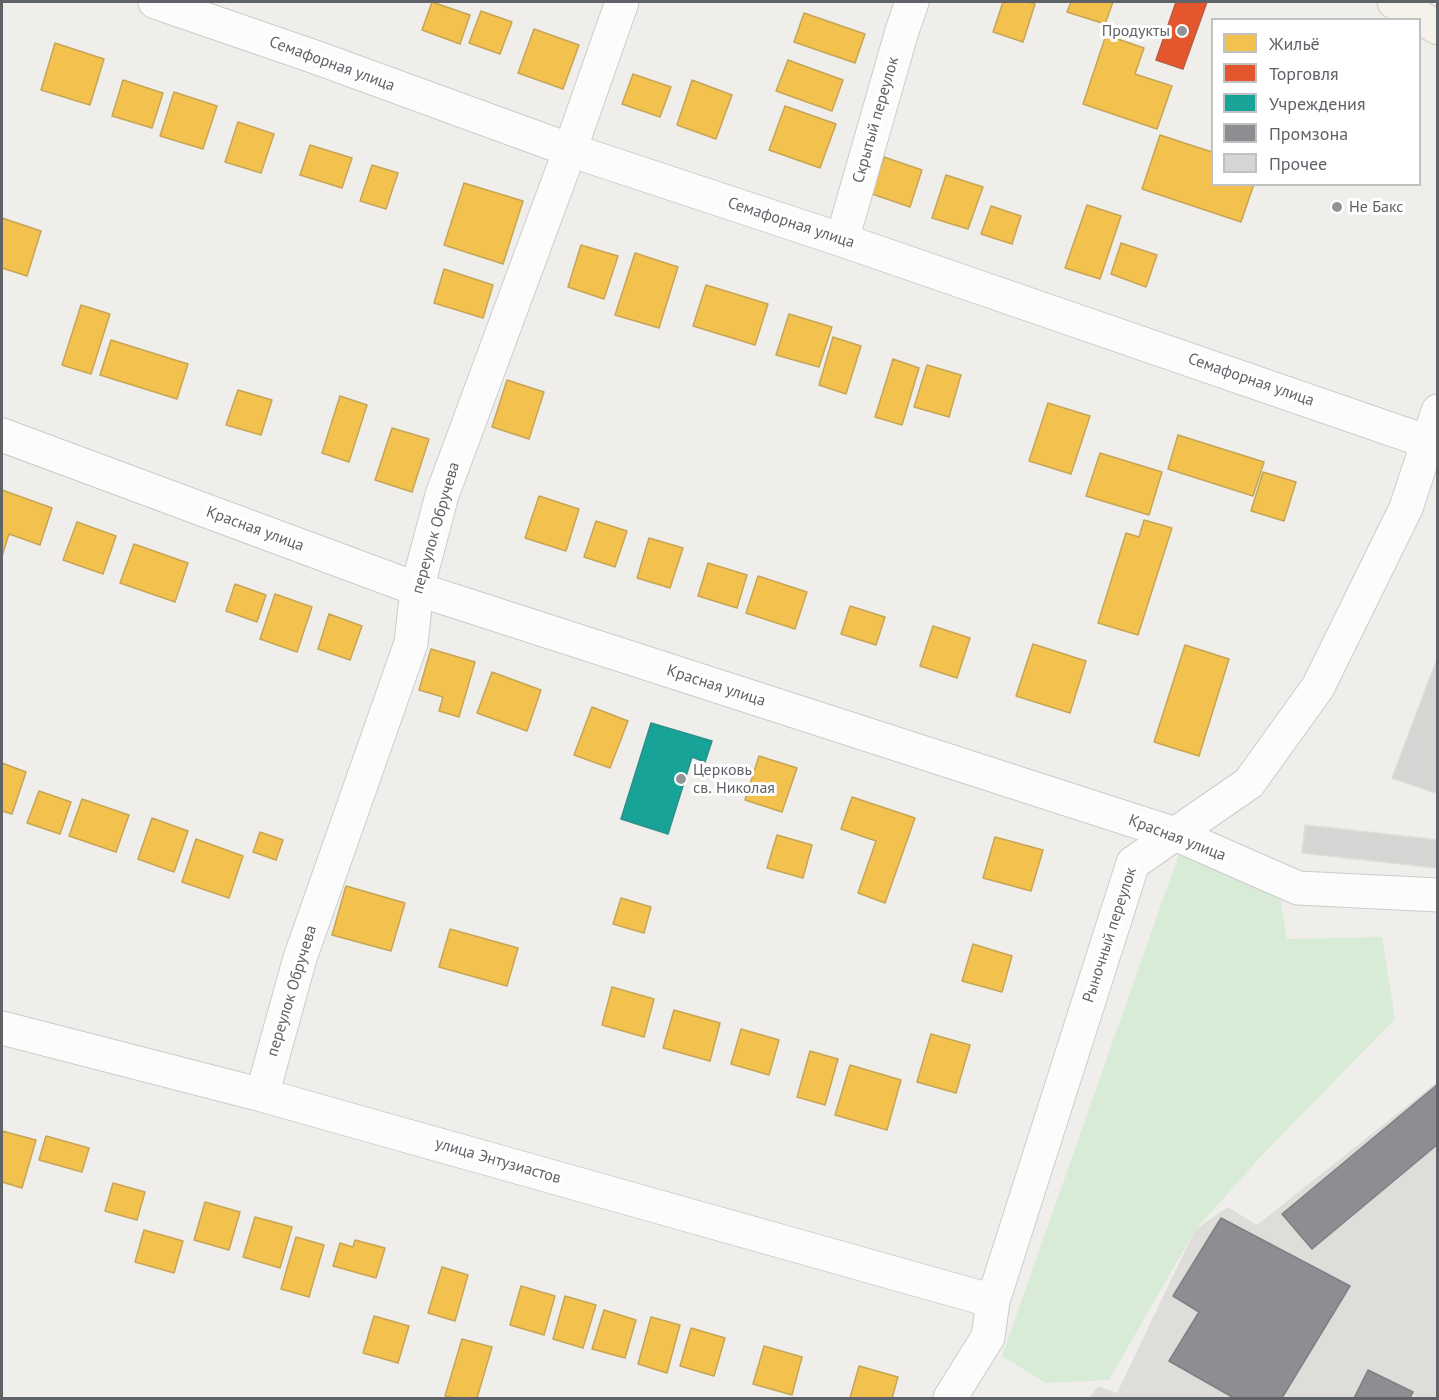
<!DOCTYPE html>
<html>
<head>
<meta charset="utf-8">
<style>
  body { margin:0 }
  #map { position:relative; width:1439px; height:1400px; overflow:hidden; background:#efeeea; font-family:"PT Sans",sans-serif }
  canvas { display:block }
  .frame { position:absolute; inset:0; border:3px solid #5f6368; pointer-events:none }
  .legend { position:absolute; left:1211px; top:18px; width:210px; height:168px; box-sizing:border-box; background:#fff; border:2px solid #bfc1c3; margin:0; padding:8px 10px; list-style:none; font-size:18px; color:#5f6368 }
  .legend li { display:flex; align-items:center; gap:12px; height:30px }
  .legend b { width:30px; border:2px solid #bfc1c3 }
</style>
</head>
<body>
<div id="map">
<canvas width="1439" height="1400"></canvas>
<div class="frame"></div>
<ul class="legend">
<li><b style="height:16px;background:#f2c14e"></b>Жильё</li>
<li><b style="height:16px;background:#e4572e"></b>Торговля</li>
<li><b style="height:16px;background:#17a398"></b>Учреждения</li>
<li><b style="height:16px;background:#8d8d92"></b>Промзона</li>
<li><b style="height:16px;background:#d6d5d3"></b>Прочее</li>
</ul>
</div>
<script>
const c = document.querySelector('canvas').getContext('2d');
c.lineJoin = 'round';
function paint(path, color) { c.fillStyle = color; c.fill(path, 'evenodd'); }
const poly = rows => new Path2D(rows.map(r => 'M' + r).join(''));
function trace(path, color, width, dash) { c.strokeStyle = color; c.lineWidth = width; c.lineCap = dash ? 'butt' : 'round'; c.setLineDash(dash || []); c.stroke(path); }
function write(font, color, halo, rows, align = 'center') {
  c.font = font + ' "PT Sans",sans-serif'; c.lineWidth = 6; c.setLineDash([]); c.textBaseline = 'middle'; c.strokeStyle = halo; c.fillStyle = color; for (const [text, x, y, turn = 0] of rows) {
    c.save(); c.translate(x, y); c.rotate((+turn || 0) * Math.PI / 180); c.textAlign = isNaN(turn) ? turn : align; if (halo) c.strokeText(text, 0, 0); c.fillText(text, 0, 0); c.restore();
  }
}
paint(poly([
  [1437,1082,1437,1398,1089,1398,1098,1386,1117,1393,1195,1230,1228,1207,1257,1225]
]), '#dfddda');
paint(poly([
  [1181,848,1278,885,1287,939,1382,937,1395,1019,1265,1152,1195,1230,1109,1380,1046,1383,1002,1356]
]), '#d8ebd6');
const homes = poly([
  [432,2,470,15,460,44,422,30,432,2],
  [1003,2,1028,2,1035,4,1023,42,993,32,1003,2],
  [1071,2,1113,2,1105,24,1067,12,1071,2],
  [481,11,512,22,500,54,469,43,481,11],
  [804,13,865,34,855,63,794,42,804,13],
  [534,29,579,45,563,89,518,73,534,29],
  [1106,35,1144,48,1135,74,1172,86,1157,129,1083,104,1106,35],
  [55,43,104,59,90,105,41,90,55,43],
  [788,60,843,80,832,111,776,91,788,60],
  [633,74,671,87,660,117,622,104,633,74],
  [123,80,163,93,152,128,112,116,123,80],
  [692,80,732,95,716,139,677,125,692,80],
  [174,92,217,106,203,149,160,136,174,92],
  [785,106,836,124,820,168,769,150,785,106],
  [238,122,274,134,261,173,225,162,238,122],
  [1160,135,1212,152,1212,184,1254,184,1241,222,1142,189,1160,135],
  [310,145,352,158,342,188,300,175,310,145],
  [884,157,922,170,910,207,872,194,884,157],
  [372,165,398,173,386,209,360,201,372,165],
  [946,175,983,187,968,229,932,218,946,175],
  [464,183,523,201,503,264,444,245,464,183],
  [1087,205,1121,216,1100,279,1065,268,1087,205],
  [991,206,1021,216,1012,244,981,234,991,206],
  [2,218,41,231,27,276,2,268,2,218],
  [1121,243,1157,255,1146,287,1111,274,1121,243],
  [581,245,618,256,604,299,568,287,581,245],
  [635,253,678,267,659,328,615,315,635,253],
  [444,269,493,285,483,318,434,303,444,269],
  [706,285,768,304,755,345,693,326,706,285],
  [81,305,110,314,91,374,62,365,81,305],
  [789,314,832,327,819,367,776,355,789,314],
  [833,337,861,346,846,394,819,385,833,337],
  [111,340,188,364,177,399,100,375,111,340],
  [893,359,919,368,902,425,875,417,893,359],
  [927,365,961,375,949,417,914,407,927,365],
  [507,380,544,392,529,439,492,427,507,380],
  [238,390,272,400,261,435,226,425,238,390],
  [340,396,367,405,349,462,322,453,340,396],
  [1048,403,1090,416,1071,474,1029,461,1048,403],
  [392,428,429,439,412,492,375,480,392,428],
  [1178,435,1264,462,1253,496,1168,469,1178,435],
  [1100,453,1162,472,1149,515,1086,496,1100,453],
  [1263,472,1296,482,1284,521,1251,511,1263,472],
  [2,490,52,508,40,545,9,534,2,556,2,490],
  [539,496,579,509,566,551,525,538,539,496],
  [1144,520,1172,528,1138,635,1098,623,1126,533,1139,537,1144,520],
  [596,521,627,531,615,567,584,557,596,521],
  [77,522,116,536,103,574,63,560,77,522],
  [649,538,683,548,670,588,637,578,649,538],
  [134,544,188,563,175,602,120,583,134,544],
  [708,563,747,575,737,608,698,596,708,563],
  [758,576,807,592,795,629,746,613,758,576],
  [235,584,266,595,257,622,226,611,235,584],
  [275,594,312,607,297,652,260,639,275,594],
  [850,606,885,617,876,645,841,634,850,606],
  [329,614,362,626,350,660,318,649,329,614],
  [933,626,970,638,957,678,920,666,933,626],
  [1033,644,1086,661,1070,713,1016,696,1033,644],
  [1185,645,1229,659,1199,756,1154,742,1185,645],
  [431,649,475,662,459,717,439,711,443,697,419,690,431,649],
  [492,672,541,690,527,731,477,713,492,672],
  [592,707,628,721,610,768,574,755,592,707],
  [759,756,797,768,782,812,745,800,759,756],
  [2,763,26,772,12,814,2,811,2,763],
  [39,791,71,802,60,834,27,823,39,791],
  [852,797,915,818,885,903,858,893,876,841,841,829,852,797],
  [82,799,129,815,116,852,69,836,82,799],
  [152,818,188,831,174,872,138,859,152,818],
  [260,832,283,840,276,860,253,852,260,832],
  [777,835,812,845,803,878,767,868,777,835],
  [995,837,1043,850,1031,891,983,878,995,837],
  [196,839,243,856,229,898,182,882,196,839],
  [346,886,405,903,391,951,332,935,346,886],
  [621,898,651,907,644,933,613,924,621,898],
  [450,929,518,948,507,986,439,967,450,929],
  [973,944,1012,956,1002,992,962,981,973,944],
  [612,987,654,999,644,1037,602,1025,612,987],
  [674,1010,720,1023,710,1061,663,1048,674,1010],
  [741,1029,779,1040,769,1075,731,1064,741,1029],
  [931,1034,970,1045,956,1093,917,1082,931,1034],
  [810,1051,838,1059,825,1105,797,1097,810,1051],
  [850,1065,901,1080,887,1130,835,1115,850,1065],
  [2,1131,36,1140,22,1188,2,1182,2,1131],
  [46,1136,89,1148,82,1172,39,1160,46,1136],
  [113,1183,145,1192,137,1220,105,1211,113,1183],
  [205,1202,240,1212,229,1250,194,1240,205,1202],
  [255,1217,292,1227,280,1268,243,1257,255,1217],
  [144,1230,183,1241,174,1273,135,1262,144,1230],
  [296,1237,324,1245,309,1297,281,1289,296,1237],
  [355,1240,385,1248,376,1278,333,1266,340,1243,353,1247,355,1240],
  [442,1267,468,1275,455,1321,428,1313,442,1267],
  [521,1286,555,1296,544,1335,510,1325,521,1286],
  [565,1296,596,1305,583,1348,553,1339,565,1296],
  [604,1310,636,1320,625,1358,592,1349,604,1310],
  [374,1316,409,1326,398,1363,363,1353,374,1316],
  [651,1317,680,1325,667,1373,638,1364,651,1317],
  [691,1328,725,1338,714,1376,680,1366,691,1328],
  [462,1339,492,1347,477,1398,455,1398,445,1396,462,1339],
  [764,1346,802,1357,792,1395,753,1384,764,1346],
  [859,1366,898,1377,892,1398,850,1398,859,1366]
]);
paint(homes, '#f2c14e');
trace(homes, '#c6a556', 1.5);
const shops = poly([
  [1176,2,1207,2,1183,69,1156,60,1176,2]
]);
paint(shops, '#e4572e');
trace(shops, '#bc5b3f', 1.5);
const public = poly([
  [651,723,712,741,705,762,692,757,668,834,621,819,651,723]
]);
paint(public, '#17a398');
trace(public, '#2d908a', 1.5);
const industry = poly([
  [1438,1084,1438,1144,1312,1249,1282,1214,1438,1084],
  [1221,1218,1350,1286,1282,1398,1234,1398,1169,1361,1199,1312,1173,1296,1221,1218],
  [1368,1370,1413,1392,1410,1398,1354,1398,1368,1370]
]);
paint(industry, '#8d8d92');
trace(industry, '#7f8085', 1.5);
const building = poly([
  [1438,656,1438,794,1392,778,1438,656],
  [1305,825,1438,840,1438,868,1302,853,1305,825]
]);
paint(building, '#d6d5d3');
trace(building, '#deddd9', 1.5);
const minor = poly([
  [155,2,315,57,570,150,842,240,1428,442],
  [842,240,902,31,912,2],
  [2,435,417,589,1175,834,1298,888,1438,895],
  [2,1028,262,1095,993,1301],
  [262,1095,300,958,411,643,417,589,442,495,570,150,622,2],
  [950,1398,988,1337,993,1301,1133,863,1249,783,1318,687,1406,508,1438,411]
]);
const primary = poly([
  [1394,2,1438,28]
]);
trace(minor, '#cbcccc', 35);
trace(primary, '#d7ceb8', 35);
trace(minor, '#fdfcfc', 33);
trace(primary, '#f4f2e9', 33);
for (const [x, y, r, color] of [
  [1182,31,6,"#919496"],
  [1337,207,6,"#919496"],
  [681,779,6,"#919496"]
]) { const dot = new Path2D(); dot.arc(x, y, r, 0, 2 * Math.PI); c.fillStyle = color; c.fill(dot); trace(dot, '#fff', 2); }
write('16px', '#5f6368', '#fff', [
  ["Продукты",1170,31,"right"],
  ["Не Бакс",1349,207],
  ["Церковь",693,770],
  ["св. Николая",693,788]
], 'left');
write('16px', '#5f6368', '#fff', [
  ["Семафорная улица",332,64,20],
  ["Скрытый переулок",876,120,-74],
  ["Семафорная улица",791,223,18],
  ["Семафорная улица",1251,380,19],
  ["переулок Обручева",436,528,-74],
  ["Красная улица",255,529,20],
  ["Красная улица",716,686,18],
  ["Красная улица",1177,838,21],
  ["Рыночный переулок",1110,935,-72],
  ["переулок Обручева",292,991,-73],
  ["улица Энтузиастов",498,1161,16]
]);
</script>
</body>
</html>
